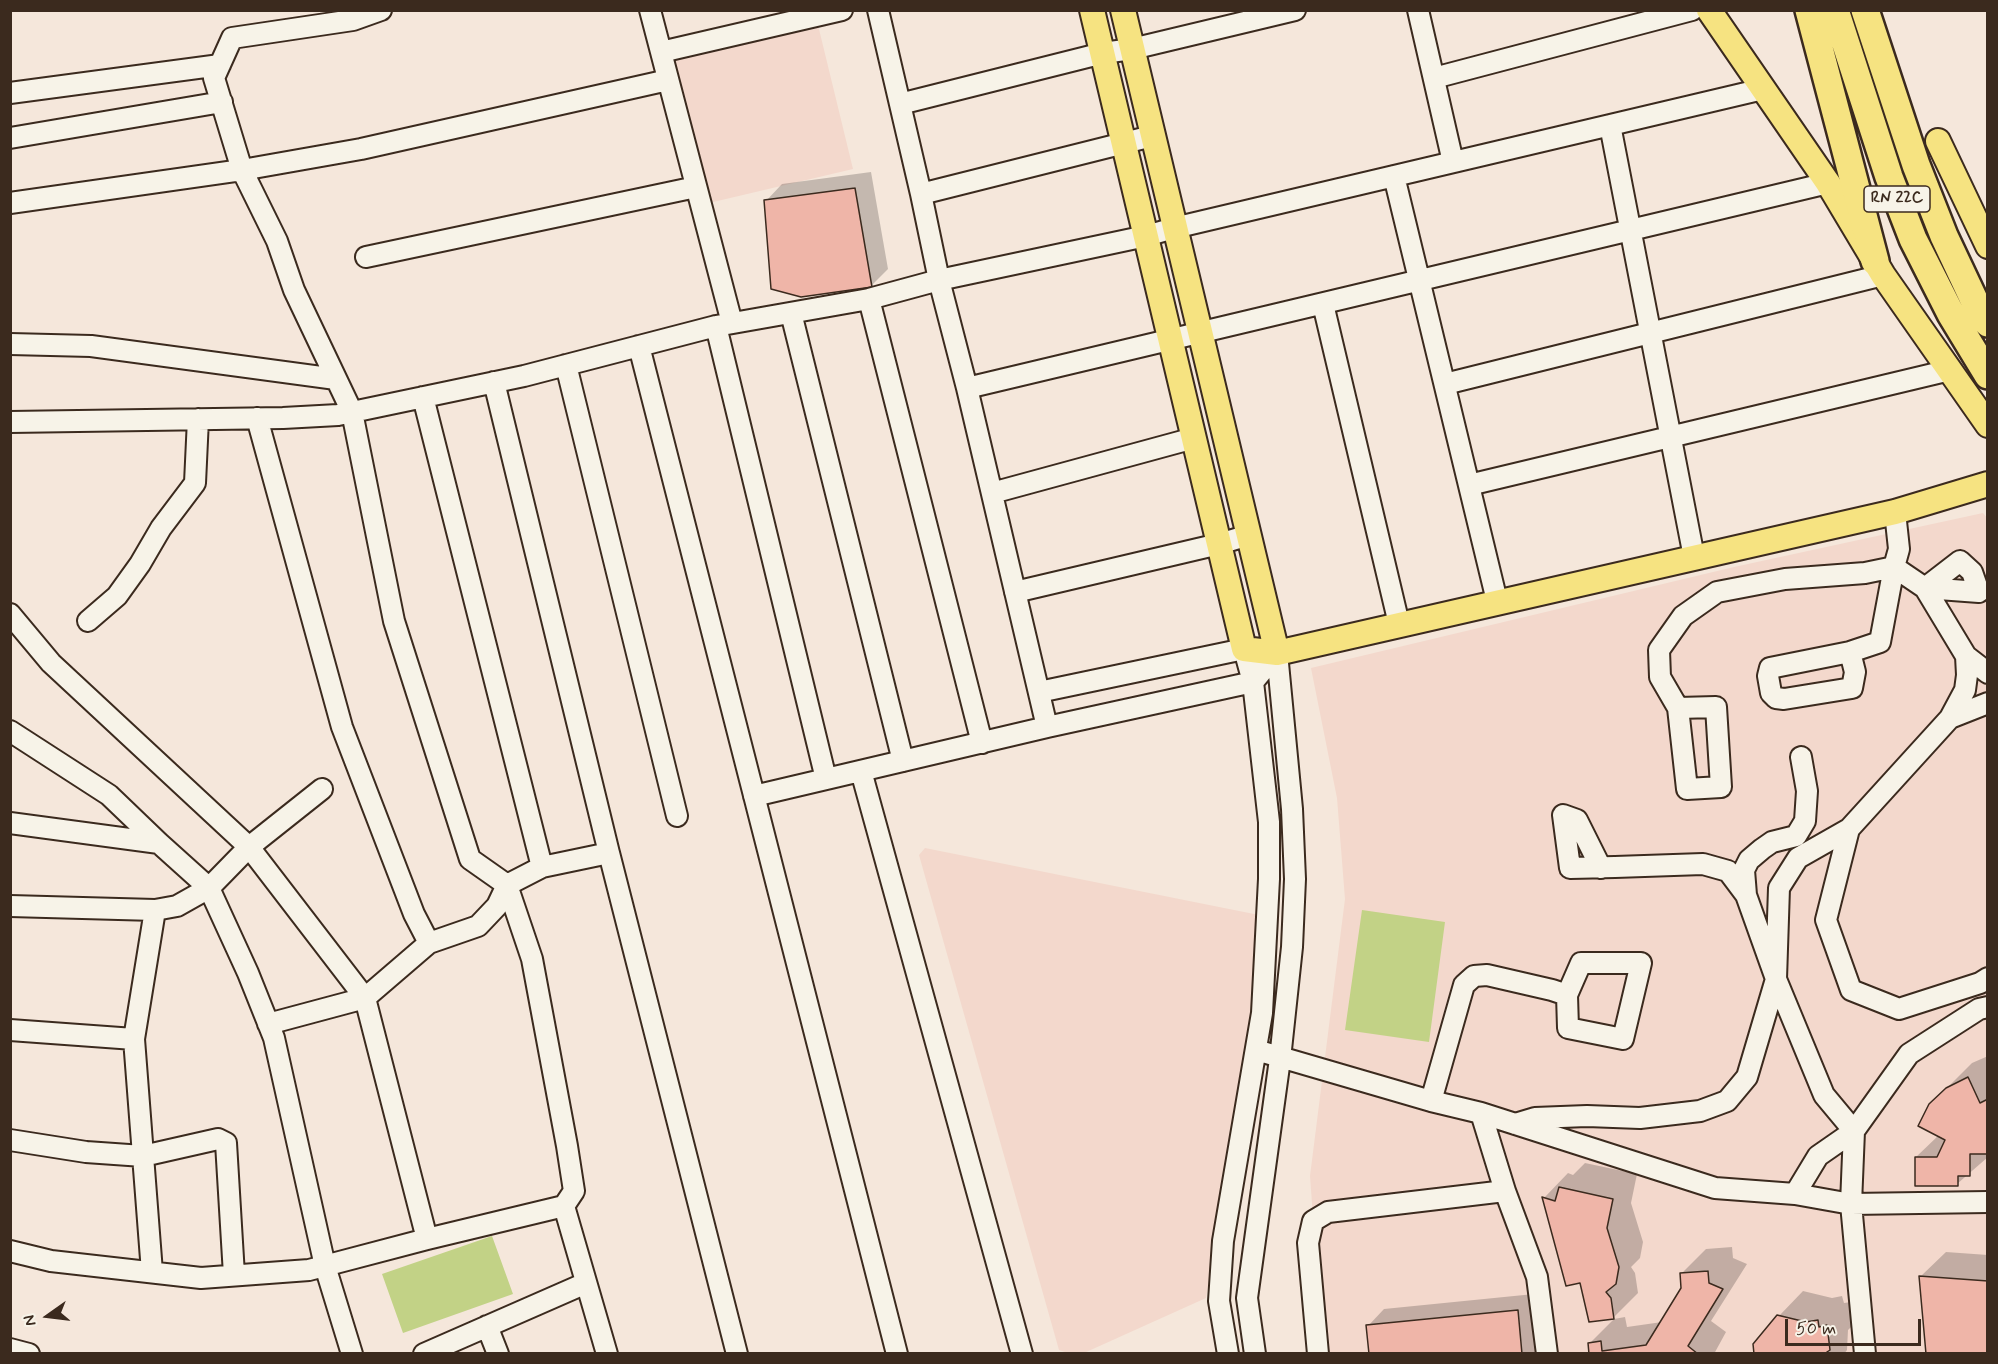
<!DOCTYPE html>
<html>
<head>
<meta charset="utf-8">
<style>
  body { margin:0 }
  #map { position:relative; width:1998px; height:1364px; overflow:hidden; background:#f5e7db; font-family:Mynerve,sans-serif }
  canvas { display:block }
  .frame { position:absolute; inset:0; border:12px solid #3b2a1e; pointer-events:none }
  .north { position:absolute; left:18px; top:1286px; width:60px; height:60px; -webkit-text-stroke:4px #f7f3e8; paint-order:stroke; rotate:256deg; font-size:16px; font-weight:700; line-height:24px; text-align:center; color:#3b2a1e }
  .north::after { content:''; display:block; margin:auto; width:21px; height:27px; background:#3b2a1e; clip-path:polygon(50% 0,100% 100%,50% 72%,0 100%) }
  .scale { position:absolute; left:1785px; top:1319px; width:136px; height:27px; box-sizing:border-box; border:3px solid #3b2a1e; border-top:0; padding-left:8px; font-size:18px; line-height:21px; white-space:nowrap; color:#3b2a1e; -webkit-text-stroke:4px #f7f3e8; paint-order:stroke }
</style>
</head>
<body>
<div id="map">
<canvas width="1998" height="1364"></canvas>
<div class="frame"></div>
<div class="north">N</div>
<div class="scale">50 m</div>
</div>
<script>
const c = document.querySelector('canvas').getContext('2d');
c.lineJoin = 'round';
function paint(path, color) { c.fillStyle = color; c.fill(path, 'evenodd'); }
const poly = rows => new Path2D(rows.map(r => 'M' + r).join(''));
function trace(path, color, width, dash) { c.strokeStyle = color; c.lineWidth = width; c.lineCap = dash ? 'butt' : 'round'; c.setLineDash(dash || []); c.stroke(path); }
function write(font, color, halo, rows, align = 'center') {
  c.font = font + ' Mynerve,sans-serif'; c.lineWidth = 6; c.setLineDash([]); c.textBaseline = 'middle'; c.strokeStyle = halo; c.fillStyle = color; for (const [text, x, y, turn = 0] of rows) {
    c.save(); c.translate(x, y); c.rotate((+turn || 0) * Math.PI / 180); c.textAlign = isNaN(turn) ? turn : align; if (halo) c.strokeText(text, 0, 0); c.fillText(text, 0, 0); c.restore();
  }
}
paint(poly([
  [818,25,853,169,709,203,674,60],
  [1983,513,1988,519,1987,1353,1323,1353,1310,1176,1345,899,1337,798,1311,668,1734,567],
  [925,848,1259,915,1253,1021,1206,1298,1084,1353,1068,1353,1059,1350,919,855]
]), '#f3d8cc');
paint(poly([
  [1362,910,1445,922,1429,1042,1345,1030],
  [492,1236,513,1294,403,1333,382,1274]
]), '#c2d286');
paint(poly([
  [871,172,888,269,871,286,766,201,782,184],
  [1988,1056,1988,1157,1957,1184,1916,1157,1939,1135,1930,1105,1972,1063],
  [1585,1163,1637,1174,1631,1203,1643,1242,1640,1258,1631,1267,1635,1273,1638,1293,1613,1318,1581,1281,1544,1198,1568,1173,1573,1175],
  [1732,1247,1733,1258,1747,1264,1711,1321,1726,1332,1714,1354,1589,1354,1591,1351,1590,1343,1614,1319,1625,1317,1627,1327,1662,1322,1682,1288,1681,1274,1706,1249],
  [1946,1252,1988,1255,1988,1354,1927,1354,1921,1276],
  [1803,1291,1832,1298,1842,1296,1844,1303,1851,1302,1854,1324,1848,1330,1847,1350,1844,1354,1755,1354,1779,1316],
  [1534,1294,1540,1354,1370,1354,1368,1326,1384,1309]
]), '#0003');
const building = poly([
  [855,188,872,287,801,297,771,289,764,200,855,188],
  [1968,1077,1980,1103,1988,1099,1987,1154,1970,1154,1970,1176,1958,1176,1958,1186,1915,1186,1915,1157,1937,1157,1945,1140,1918,1126,1929,1104,1946,1088,1968,1077],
  [1559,1187,1613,1199,1607,1228,1619,1267,1616,1284,1606,1292,1611,1298,1614,1319,1589,1322,1580,1283,1566,1286,1542,1197,1555,1201,1559,1187],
  [1708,1271,1709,1283,1723,1289,1688,1346,1698,1354,1589,1354,1588,1343,1601,1341,1602,1351,1646,1345,1681,1288,1680,1273,1708,1271],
  [1919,1276,1988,1281,1988,1354,1926,1354,1919,1276],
  [1518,1310,1522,1354,1369,1354,1366,1325,1518,1310],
  [1777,1315,1806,1322,1818,1320,1819,1327,1827,1325,1830,1350,1824,1354,1754,1354,1753,1344,1777,1315]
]);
paint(building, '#efb5a8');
trace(building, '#3b2a1e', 1.5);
const minor = poly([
  [381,10,353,20,232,38,214,78,242,170,361,149,668,80],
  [650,10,732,323],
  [1418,10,1453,162],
  [661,52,842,10],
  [1434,78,1692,10],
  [10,93,220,65],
  [900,104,1103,53,1132,49,1295,10],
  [1610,125,1694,557],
  [10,138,222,102],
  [1394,176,1497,601],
  [921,194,1152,136],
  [10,203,242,170,277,241,294,290,352,412,394,621,470,859,507,885,532,959,567,1146,574,1191,564,1206,427,1239,309,1270,201,1278,51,1261,10,1251],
  [366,257,696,187],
  [869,299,982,743],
  [1323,304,1399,624],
  [791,313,903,761],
  [716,326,826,779],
  [10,344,91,346,336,379],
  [639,346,897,1354],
  [566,365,677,816],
  [494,382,609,853],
  [1445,384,1883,275],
  [967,388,1828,183],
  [423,397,542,867],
  [257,418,342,727,414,914,429,943],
  [10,422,283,418,338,415,524,376,716,326,869,299,939,280,1146,236,1174,228,1763,89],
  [1469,485,1950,370],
  [992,493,1194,438],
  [1895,512,1899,549,1894,567,1925,588,1960,561,1972,572,1979,592,1925,588,1966,656,1967,675,1965,690,1950,718],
  [1015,592,1219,544,1249,535],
  [10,614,51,663,249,847,365,998,427,1239],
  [88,621,117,596,140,564,161,528,195,483,198,419],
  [1966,656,1988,673],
  [1039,692,1244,649,1253,682,1269,822,1269,879,1262,1013,1223,1241,1219,1301,1228,1354],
  [1678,708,1716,707,1721,787,1687,789,1678,708,1660,677,1659,650,1683,616,1717,592,1785,579,1865,573,1894,567,1880,642,1850,652,1770,668,1768,676,1771,693,1776,698,1784,699,1852,688,1855,672,1850,652],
  [1047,727,1253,682,1277,653],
  [10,731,109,795,159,843,209,888,248,973,274,1038,325,1266,352,1354],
  [861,771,1022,1354],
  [754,796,1047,727,967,388,939,280,921,194,878,10],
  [10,823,159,843],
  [1849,829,1826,920,1851,990,1899,1009,1980,983,1988,978],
  [1601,868,1577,820,1563,815,1570,868,1615,867,1703,864,1728,871,1746,895],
  [10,906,155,910,177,906,209,888,249,847,322,789],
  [268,1024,365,998,429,943,478,926,497,906,507,885,542,867,609,853,737,1354],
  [10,1030,134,1039],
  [1256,1050,1431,1101,1481,1113,1715,1188,1795,1194,1851,1204,1988,1202],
  [1431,1101,1464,985,1474,976,1487,975,1552,990,1567,995,1581,963,1641,963,1623,1039,1568,1028,1567,995],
  [1515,1124,1535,1118,1587,1116,1640,1118,1700,1111,1727,1101,1747,1077,1776,979,1746,895,1744,870,1749,860,1762,849,1772,842,1796,836,1805,821,1807,791,1801,757],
  [10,1140,86,1152,143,1156,218,1139,226,1143,234,1275],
  [1505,1191,1537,1277,1547,1354],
  [1795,1194,1818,1156,1854,1131,1824,1095,1776,979,1779,888,1798,858,1849,829,1950,718,1988,703],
  [564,1206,607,1354],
  [152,1272,134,1039,155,910],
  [487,1326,498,1354],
  [10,1349,29,1354],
  [424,1354,586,1283],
  [1255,1354,1247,1298,1280,1059,1292,947,1295,879,1292,809,1277,653],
  [1318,1354,1308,1243,1313,1221,1328,1212,1505,1191,1481,1113],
  [1865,1354,1851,1204,1854,1131,1909,1054,1979,1009,1988,1007]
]);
const major = poly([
  [1092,10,1244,649,1277,653,1895,512,1988,484],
  [1123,10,1277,653],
  [1709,10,1828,183,1883,275,1988,425],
  [1938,141,1988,246]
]);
const highway = poly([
  [1809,10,1875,261],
  [1835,10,1889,177,1913,239,1951,314,1988,375],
  [1865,10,1916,165,1944,236,1976,304,1988,323]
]);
trace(minor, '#3b2a1e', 24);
trace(major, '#3b2a1e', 28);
trace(highway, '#3b2a1e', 32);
trace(minor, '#f7f3e8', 20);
trace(major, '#f6e381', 24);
trace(highway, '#f6e381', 27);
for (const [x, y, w] of [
  [1897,199,66]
]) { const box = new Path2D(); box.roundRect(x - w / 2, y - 13, w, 26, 4.5); c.fillStyle = '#f7f3e8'; c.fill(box); trace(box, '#3b2a1e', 1.5); }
write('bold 16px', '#3b2a1e', null, [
  ["RN 22C",1897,199]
]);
</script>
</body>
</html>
